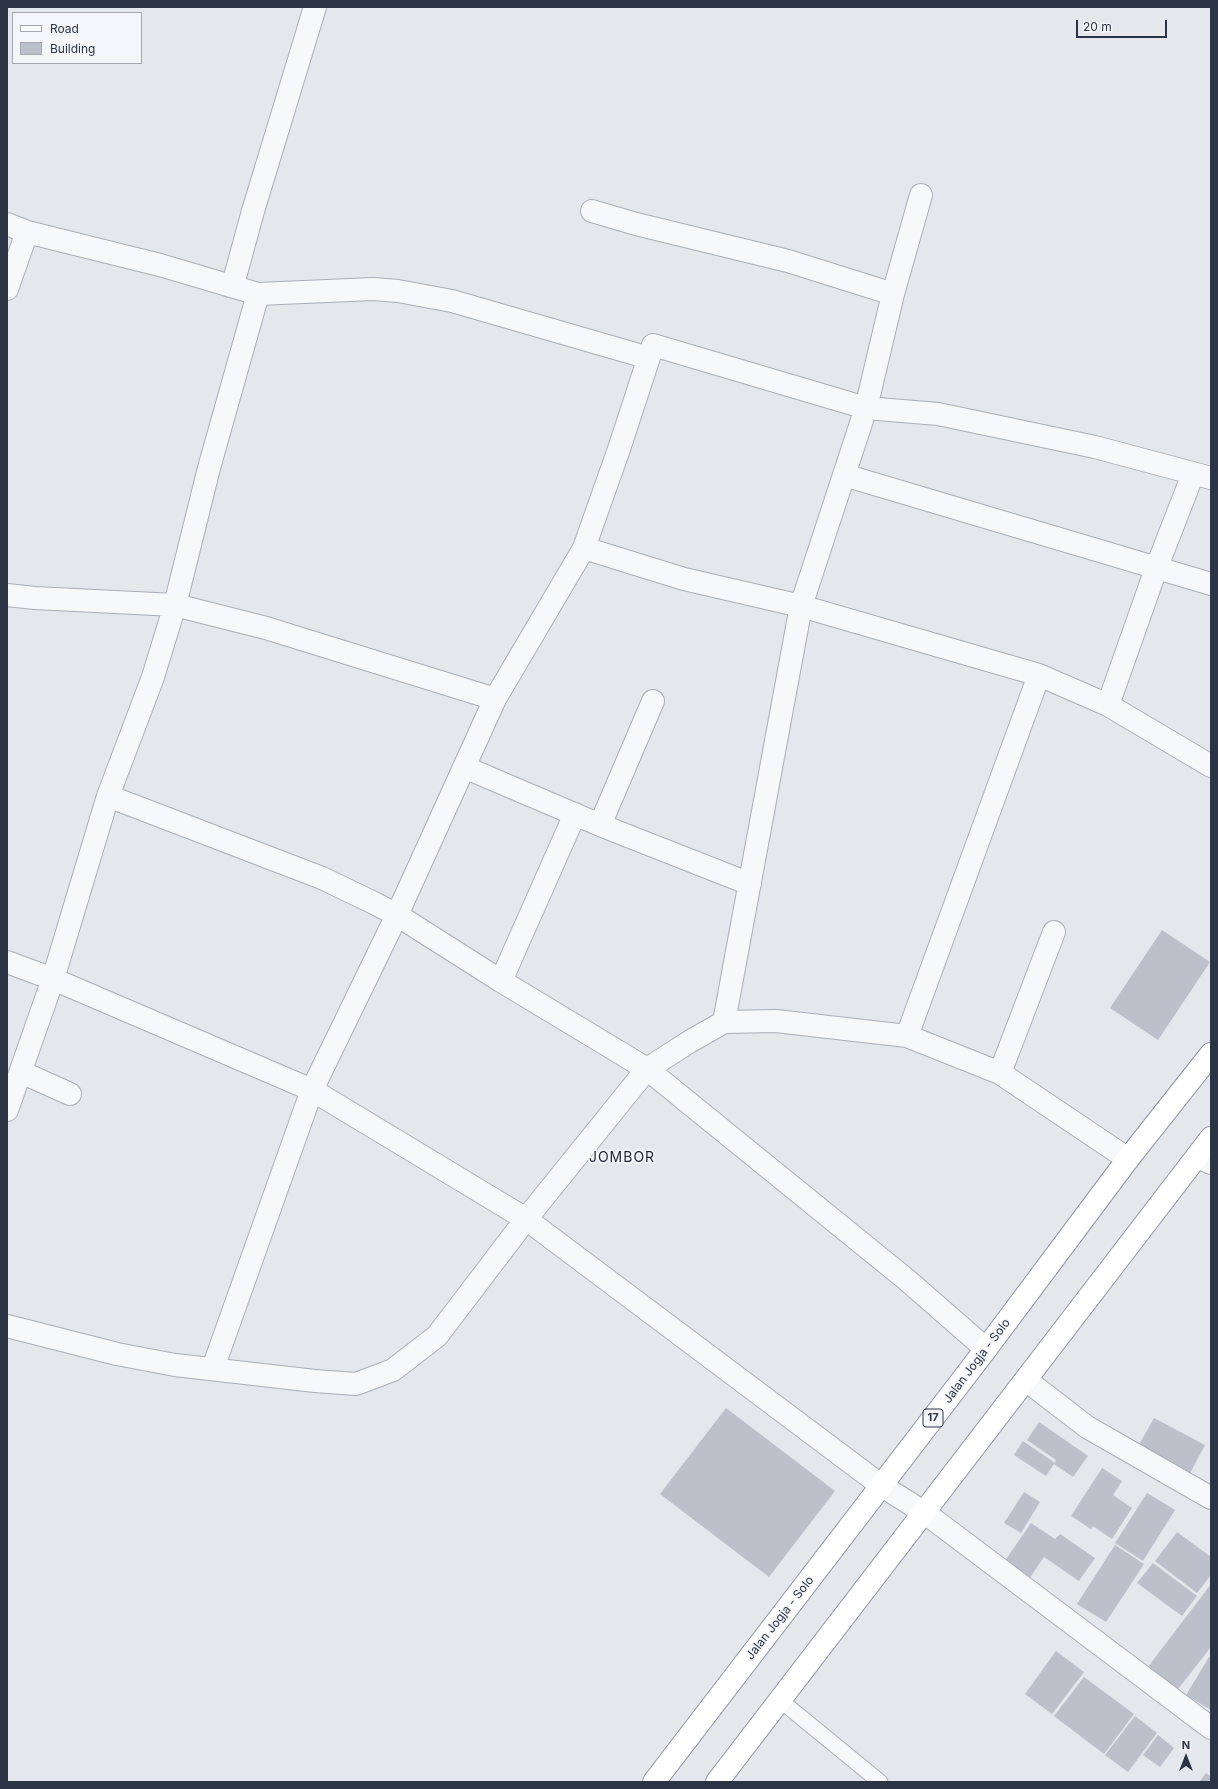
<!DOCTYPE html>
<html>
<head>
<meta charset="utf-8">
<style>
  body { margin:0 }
  #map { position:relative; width:1218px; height:1789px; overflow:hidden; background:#e4e7ec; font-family:Inter,sans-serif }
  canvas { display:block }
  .frame { position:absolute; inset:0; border:8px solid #2b3445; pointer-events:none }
  .legend { position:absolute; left:12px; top:12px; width:130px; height:52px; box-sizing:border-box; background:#f4f6f9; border:1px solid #a4a8b1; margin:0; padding:5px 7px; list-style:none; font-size:12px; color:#2b3445 }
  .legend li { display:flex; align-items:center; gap:8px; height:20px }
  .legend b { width:20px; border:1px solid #a4a8b1 }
  .north { position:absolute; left:1166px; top:1737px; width:40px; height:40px; -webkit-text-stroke:3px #f4f6f9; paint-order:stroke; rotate:0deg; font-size:11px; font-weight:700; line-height:16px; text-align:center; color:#2b3445 }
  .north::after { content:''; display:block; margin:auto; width:14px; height:18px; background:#2b3445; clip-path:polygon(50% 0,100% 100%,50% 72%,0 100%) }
  .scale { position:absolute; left:1076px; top:20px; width:91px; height:18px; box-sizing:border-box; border:2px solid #2b3445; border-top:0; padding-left:5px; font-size:12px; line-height:14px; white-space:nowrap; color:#2b3445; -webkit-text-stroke:3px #f4f6f9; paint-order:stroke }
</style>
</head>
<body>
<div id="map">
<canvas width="1218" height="1789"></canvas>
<div class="frame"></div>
<ul class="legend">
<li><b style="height:5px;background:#f7f8fa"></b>Road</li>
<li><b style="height:11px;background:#bbc0ca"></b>Building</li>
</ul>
<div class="north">N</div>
<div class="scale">20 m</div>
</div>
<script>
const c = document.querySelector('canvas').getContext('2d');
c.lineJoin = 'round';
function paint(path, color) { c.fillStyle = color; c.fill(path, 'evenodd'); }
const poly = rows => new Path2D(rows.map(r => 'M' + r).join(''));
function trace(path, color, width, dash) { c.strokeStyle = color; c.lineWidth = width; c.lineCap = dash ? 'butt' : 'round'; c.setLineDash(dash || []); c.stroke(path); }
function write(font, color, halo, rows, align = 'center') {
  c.font = font + ' Inter,sans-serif'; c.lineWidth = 3.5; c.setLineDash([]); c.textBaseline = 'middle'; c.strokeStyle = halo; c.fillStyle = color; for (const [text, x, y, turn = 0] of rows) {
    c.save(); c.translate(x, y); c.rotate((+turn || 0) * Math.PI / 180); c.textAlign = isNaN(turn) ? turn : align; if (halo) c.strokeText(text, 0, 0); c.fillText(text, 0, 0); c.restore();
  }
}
paint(poly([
  [1162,930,1210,962,1158,1040,1110,1008],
  [726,1408,835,1491,769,1577,660,1494],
  [1154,1418,1205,1445,1187,1479,1135,1452],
  [1039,1422,1088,1456,1073,1477,1054,1464,1046,1476,1014,1455,1023,1441,1055,1463,1056,1460,1027,1440],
  [1102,1468,1122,1481,1113,1495,1132,1508,1112,1539,1093,1526,1091,1529,1071,1516],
  [1024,1492,1040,1502,1021,1533,1004,1523],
  [1147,1493,1175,1510,1143,1561,1115,1543],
  [1031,1523,1055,1539,1060,1534,1095,1558,1079,1581,1044,1557,1029,1579,1004,1562],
  [1177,1532,1211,1557,1211,1575,1197,1593,1155,1561],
  [1115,1545,1144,1564,1106,1622,1077,1604],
  [1153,1563,1197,1596,1182,1616,1137,1583],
  [1211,1584,1211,1647,1178,1689,1148,1667],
  [1056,1651,1084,1672,1052,1714,1025,1694],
  [1209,1657,1211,1659,1211,1710,1186,1695],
  [1084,1677,1134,1714,1104,1754,1054,1716],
  [1135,1716,1157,1733,1128,1772,1105,1755],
  [1158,1735,1174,1748,1160,1767,1143,1755],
  [1206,1773,1211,1777,1211,1782,1199,1782]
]), '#bbc0ca');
const service = poly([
  [780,1700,880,1782]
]);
const minor = poly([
  [592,211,636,224,788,261,893,294],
  [7,224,27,232,160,265,258,294,373,289,398,291,452,301,649,358],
  [230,286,235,277,253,211,315,7],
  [7,289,27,232],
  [844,475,1211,584],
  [584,548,684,579,801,606,1039,675,1108,705,1211,766],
  [7,595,35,598,175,605,266,628,495,699],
  [1108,705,1156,569,1193,474],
  [464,767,600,825,750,884],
  [108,796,322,878,374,903,397,915,501,981,647,1069,907,1280,986,1349],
  [600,825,653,701],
  [7,962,53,979,312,1090,526,1219,882,1486],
  [501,981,575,814],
  [724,1022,801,606,866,408,893,294,921,195],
  [907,1036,1039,675],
  [21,1072,70,1094],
  [1000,1073,1054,932],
  [7,1110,53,979,108,796,153,677,175,605,209,468,258,294],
  [1197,1157,1211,1163],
  [7,1326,117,1354,175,1365,315,1381,356,1384,393,1370,437,1336,526,1219,647,1069,689,1042,724,1022,776,1021,907,1036,1000,1073,1128,1159],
  [213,1368,312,1090,397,915,495,699,584,548,619,449,653,345,866,408,938,414,1095,447,1211,478],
  [1026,1380,1087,1427,1211,1498]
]);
const tertiary = poly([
  [882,1486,925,1513,1211,1728]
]);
const trunk = poly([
  [654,1782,986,1349,1128,1159,1211,1054],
  [717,1782,1211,1138]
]);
trace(service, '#a9aeb7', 17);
trace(minor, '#a9aeb7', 24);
trace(tertiary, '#a9aeb7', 24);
trace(trunk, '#8b94a3', 24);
trace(service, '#f7f8fa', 15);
trace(minor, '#f7f8fa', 22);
trace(tertiary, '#f7f8fa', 22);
trace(trunk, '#fff', 22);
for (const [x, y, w] of [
  [933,1418,20]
]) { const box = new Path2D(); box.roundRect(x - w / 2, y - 9, w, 18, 3); c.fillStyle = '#f4f6f9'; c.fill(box); trace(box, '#2b3445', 1); }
write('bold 11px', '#2b3445', null, [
  ["17",933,1418]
]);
write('12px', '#2b3445', '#f4f6f9', [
  ["Jalan Jogja - Solo",977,1361,-53],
  ["Jalan Jogja - Solo",780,1618,-52]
]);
c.letterSpacing = '1px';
write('14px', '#1d2536', '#f4f6f9', [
  ["JOMBOR",622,1158]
]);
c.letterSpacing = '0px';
</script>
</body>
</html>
